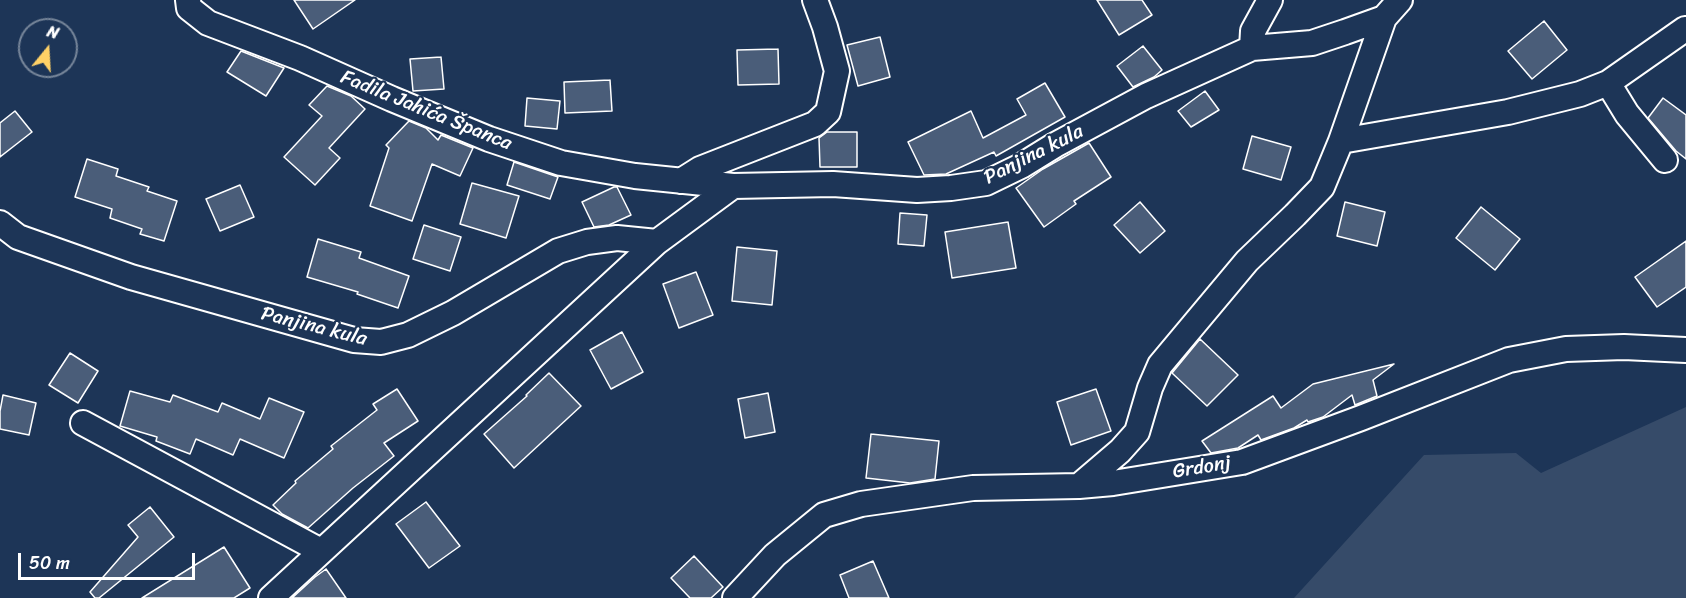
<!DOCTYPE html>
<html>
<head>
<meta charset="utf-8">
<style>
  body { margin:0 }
  #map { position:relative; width:1686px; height:598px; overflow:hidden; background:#1d3557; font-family:Sriracha,sans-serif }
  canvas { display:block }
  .north { position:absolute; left:18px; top:18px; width:60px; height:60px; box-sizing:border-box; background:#1d3557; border:2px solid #77869a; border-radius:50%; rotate:18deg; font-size:16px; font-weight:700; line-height:24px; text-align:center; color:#fff }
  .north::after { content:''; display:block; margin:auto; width:21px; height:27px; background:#ffd166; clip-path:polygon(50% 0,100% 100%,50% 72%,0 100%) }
  .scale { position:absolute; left:18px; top:553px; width:177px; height:27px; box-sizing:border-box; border:3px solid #fff; border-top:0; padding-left:8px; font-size:18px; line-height:21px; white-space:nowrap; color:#fff; -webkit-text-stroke:4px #1d3557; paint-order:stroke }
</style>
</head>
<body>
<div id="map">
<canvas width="1686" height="598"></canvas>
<div class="north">N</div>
<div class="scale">50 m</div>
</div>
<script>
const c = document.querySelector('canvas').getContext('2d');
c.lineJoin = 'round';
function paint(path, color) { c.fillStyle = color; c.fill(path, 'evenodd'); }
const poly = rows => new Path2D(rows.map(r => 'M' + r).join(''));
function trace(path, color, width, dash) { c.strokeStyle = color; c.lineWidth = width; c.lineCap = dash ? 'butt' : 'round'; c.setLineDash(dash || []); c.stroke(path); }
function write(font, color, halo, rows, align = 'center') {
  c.font = font + ' Sriracha,sans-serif'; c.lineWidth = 4.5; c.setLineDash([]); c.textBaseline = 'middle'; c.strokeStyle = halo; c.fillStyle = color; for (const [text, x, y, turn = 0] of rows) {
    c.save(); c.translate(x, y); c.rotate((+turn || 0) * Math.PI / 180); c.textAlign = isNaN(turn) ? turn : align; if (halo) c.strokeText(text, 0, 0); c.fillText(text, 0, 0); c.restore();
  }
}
paint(poly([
  [1686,407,1686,598,1294,598,1424,455,1516,453,1541,473]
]), '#364b69');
const building = poly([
  [294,0,355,0,313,29,294,0],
  [1097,0,1142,0,1152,15,1119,35,1097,0],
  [1544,21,1567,50,1532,79,1508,51,1544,21],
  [880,37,890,77,858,86,847,45,880,37],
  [1143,46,1162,70,1154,77,1133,87,1117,66,1143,46],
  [778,49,779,84,738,85,737,50,778,49],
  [241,51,284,68,266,96,227,72,241,51],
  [441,57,444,89,413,91,410,59,441,57],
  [610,80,612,111,565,113,564,82,610,80],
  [1045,83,1065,117,996,156,994,152,946,174,924,175,908,142,971,111,983,138,1026,115,1017,99,1045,83],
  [327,86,351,96,365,109,329,148,340,158,315,185,284,157,322,116,309,105,327,86],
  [1205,91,1219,110,1191,127,1178,111,1205,91],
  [527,98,560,101,557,129,525,126,527,98],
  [1663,98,1686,115,1686,159,1676,151,1648,118,1663,98],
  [15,111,32,132,0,157,0,123,15,111],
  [409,121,426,128,438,140,441,135,473,148,460,176,432,164,412,221,370,206,389,148,386,145,409,121],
  [827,132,857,132,857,167,820,167,819,138,827,132],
  [1252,136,1291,147,1281,180,1243,169,1252,136],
  [1089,143,1111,177,1074,201,1076,204,1044,227,1016,188,1043,169,1089,143],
  [87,159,118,169,116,176,149,187,147,191,177,201,164,241,140,234,142,229,110,218,112,209,75,197,87,159],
  [514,162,558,177,550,199,507,185,514,162],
  [472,183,519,196,506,238,460,224,472,183],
  [240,185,254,217,220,231,206,199,240,185],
  [614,187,617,187,631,215,609,225,594,227,582,202,614,187],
  [1140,202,1165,231,1140,253,1114,225,1140,202],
  [1345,202,1385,212,1377,246,1337,236,1345,202],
  [1481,207,1520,239,1495,270,1456,238,1481,207],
  [900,213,927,215,924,246,898,244,900,213],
  [1008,222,1016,268,952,278,945,232,1008,222],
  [424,225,461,237,450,271,413,259,424,225],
  [318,239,361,252,359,258,409,276,398,308,357,294,358,292,307,277,318,239],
  [1686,241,1686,287,1657,307,1635,277,1686,241],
  [737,247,777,251,772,305,732,301,737,247],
  [696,272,713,315,679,328,663,284,696,272],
  [622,332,643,372,611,389,590,350,622,332],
  [1200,339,1238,375,1207,406,1172,373,1200,339],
  [70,353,98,371,78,403,49,385,70,353],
  [1394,364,1373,380,1377,396,1355,405,1352,395,1323,417,1308,422,1307,420,1294,428,1261,440,1258,435,1238,448,1211,453,1202,441,1273,396,1281,408,1313,384,1394,364],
  [549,373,581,406,514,468,484,434,527,396,526,395,549,373],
  [397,389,418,421,384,443,394,456,353,488,308,528,282,514,273,505,296,483,295,481,333,449,331,446,377,410,373,404,397,389],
  [1096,389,1111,431,1071,445,1057,402,1096,389],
  [130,391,170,402,173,395,218,412,222,403,260,419,269,398,304,412,284,458,240,439,233,455,196,439,190,454,156,441,157,437,120,426,130,391],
  [768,393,775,432,745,438,738,399,768,393],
  [3,395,36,403,29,435,0,429,0,411,3,395],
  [871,434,939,441,935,479,910,483,866,478,871,434],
  [426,502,460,546,429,568,396,524,426,502],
  [150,507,174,537,99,598,95,598,90,592,138,537,128,525,150,507],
  [224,547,250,588,234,598,142,598,224,547],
  [694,556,723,587,711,598,690,598,671,578,694,556],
  [873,561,889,598,849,598,840,575,873,561],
  [326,569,346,598,292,598,315,577,326,569]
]);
paint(building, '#4a5d79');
trace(building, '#fff', 1.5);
const minor = poly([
  [188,0,189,8,208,23,300,58,392,99,489,139,561,163,635,176,733,186],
  [1252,48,1253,31,1270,0],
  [1608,83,1685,29],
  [1341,141,1508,112,1580,94,1608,83,1627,114,1665,160],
  [681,181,700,169,815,124,828,112,837,71,825,27,815,0],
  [0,223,18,237,131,277,354,340,381,342,408,335,453,313,558,251,587,242,617,238,657,242],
  [83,423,321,551],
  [1079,486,1120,451,1137,432,1150,388,1160,365,1247,261,1295,215,1322,187,1341,141,1384,18],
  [271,598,657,242,733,186,833,184,917,190,951,188,986,183,1021,166,1055,145,1146,96,1252,48,1312,43,1345,32,1384,18,1400,0],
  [735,598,775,555,824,515,861,504,973,488,1079,486,1113,483,1242,462,1361,418,1509,360,1566,349,1624,347,1686,350]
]);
trace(minor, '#fff', 28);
trace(minor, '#1d3557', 24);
write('20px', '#fff', '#1d3557', [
  ["Fadila Jahića Španca",426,111,22],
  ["Panjina kula",1034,155,-27],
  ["Panjina kula",314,327,14],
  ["Grdonj",1202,468,-9]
]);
</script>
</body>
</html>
